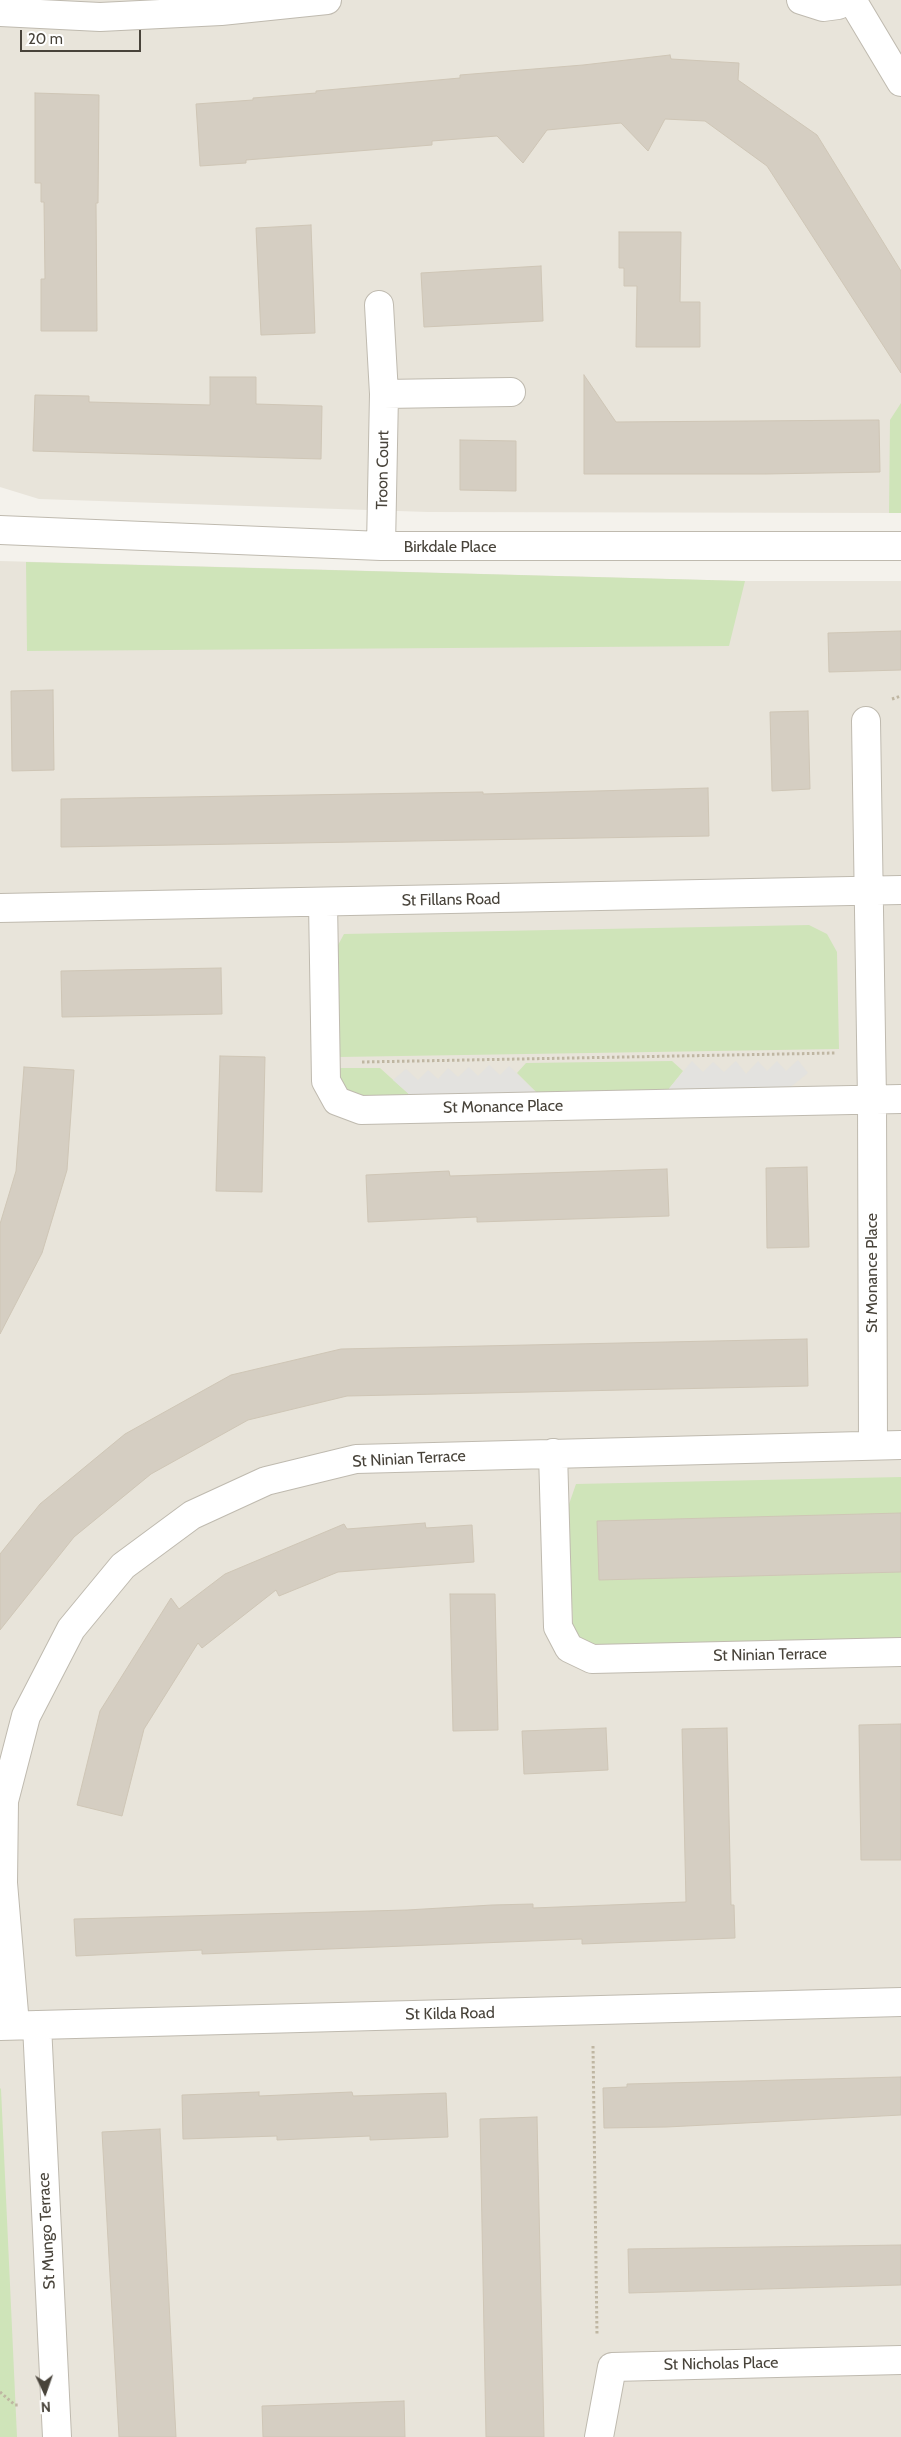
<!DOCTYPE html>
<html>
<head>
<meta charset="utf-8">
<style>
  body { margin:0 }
  #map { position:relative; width:901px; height:2437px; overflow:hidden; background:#f4f2ec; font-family:Cabin,sans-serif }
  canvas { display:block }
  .north { position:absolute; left:20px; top:2367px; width:50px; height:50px; -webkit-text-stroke:4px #fff; paint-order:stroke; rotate:177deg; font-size:14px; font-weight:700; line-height:20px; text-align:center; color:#48433a }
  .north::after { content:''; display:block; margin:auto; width:18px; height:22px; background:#48433a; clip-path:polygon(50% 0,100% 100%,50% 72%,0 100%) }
  .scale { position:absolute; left:20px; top:30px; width:121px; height:22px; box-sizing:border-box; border:2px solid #48433a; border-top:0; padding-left:6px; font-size:15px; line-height:18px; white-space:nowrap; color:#48433a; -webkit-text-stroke:4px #fff; paint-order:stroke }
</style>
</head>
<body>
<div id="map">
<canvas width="901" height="2437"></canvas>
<div class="north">N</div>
<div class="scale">20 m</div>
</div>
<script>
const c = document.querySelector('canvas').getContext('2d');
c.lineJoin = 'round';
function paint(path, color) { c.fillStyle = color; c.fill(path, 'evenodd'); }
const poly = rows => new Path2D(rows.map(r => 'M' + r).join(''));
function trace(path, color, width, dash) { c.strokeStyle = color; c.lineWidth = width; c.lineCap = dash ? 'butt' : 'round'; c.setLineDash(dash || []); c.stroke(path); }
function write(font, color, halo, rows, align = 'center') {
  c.font = font + ' Cabin,sans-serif'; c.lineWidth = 4.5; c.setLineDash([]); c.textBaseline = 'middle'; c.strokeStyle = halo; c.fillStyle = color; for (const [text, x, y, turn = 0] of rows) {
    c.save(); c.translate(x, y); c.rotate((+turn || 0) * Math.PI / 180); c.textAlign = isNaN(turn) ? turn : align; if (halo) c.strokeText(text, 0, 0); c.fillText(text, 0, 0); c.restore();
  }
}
paint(poly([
  [0,0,901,0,901,513,428,512,39,499,0,487],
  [0,561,745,581,901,581,901,2437,0,2437]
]), '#e8e4da');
paint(poly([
  [901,403,901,513,889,513,890,420],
  [26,562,745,581,729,646,27,651],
  [809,925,827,934,837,952,839,1049,339,1057,337,947,344,934],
  [672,1061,683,1071,667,1091,538,1094,517,1073,526,1063],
  [338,1068,380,1068,411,1096,361,1098,344,1090,338,1079],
  [901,1477,901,1639,592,1645,580,1638,573,1627,568,1507,576,1484],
  [0,2088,1,2089,17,2437,0,2437]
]), '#cfe4b9');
paint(poly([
  [798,1060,808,1073,788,1089,667,1091,692,1061,703,1072,713,1062,724,1072,736,1061,746,1074,758,1061,767,1071,777,1061,786,1071],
  [489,1065,500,1075,509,1066,538,1094,411,1096,393,1080,406,1069,418,1080,428,1070,438,1079,448,1068,458,1077,469,1067,478,1076]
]), '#e3e2df');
const building = poly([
  [670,55,671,59,739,63,738,80,817,135,901,271,901,373,767,166,705,121,665,119,648,151,621,123,547,130,523,163,497,136,432,141,432,145,246,160,246,163,200,166,196,104,253,100,253,98,316,93,316,91,460,78,460,75,583,65,670,55],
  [35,93,99,95,98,203,96,203,97,331,41,331,41,279,45,279,44,202,41,202,41,183,35,183,35,93],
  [311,225,315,333,261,335,256,228,311,225],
  [619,232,681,232,680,302,700,302,700,347,636,347,637,286,624,286,624,268,619,268,619,232],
  [541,266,543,321,424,327,421,273,541,266],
  [584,375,616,422,879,420,880,472,765,474,584,474,584,375],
  [210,377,256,377,256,404,322,406,321,459,33,451,35,395,89,396,89,402,210,405,210,377],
  [460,440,516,441,516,491,460,490,460,440],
  [901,631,901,670,829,672,828,633,901,631],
  [53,690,54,770,12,771,11,691,53,690],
  [808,711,810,789,772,791,770,712,808,711],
  [708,788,709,836,61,847,61,799,483,792,483,794,708,788],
  [221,968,222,1014,62,1017,61,971,221,968],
  [220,1056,265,1057,262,1192,216,1191,220,1056],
  [24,1067,74,1070,67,1170,42,1253,0,1334,0,1224,16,1171,24,1067],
  [807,1167,809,1247,767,1248,766,1168,807,1167],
  [667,1169,669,1216,477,1222,477,1217,368,1222,366,1175,449,1171,450,1176,667,1169],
  [807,1339,808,1386,347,1396,248,1420,151,1474,74,1537,0,1630,0,1554,40,1504,125,1434,231,1375,341,1349,807,1339],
  [901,1513,901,1572,599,1580,597,1521,901,1513],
  [425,1523,426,1528,472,1525,474,1562,338,1572,279,1596,276,1590,202,1648,198,1643,144,1729,122,1816,77,1805,100,1711,171,1598,179,1609,225,1574,344,1524,347,1529,425,1523],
  [450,1594,495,1594,498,1730,453,1731,450,1594],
  [901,1724,901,1860,861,1860,859,1725,901,1724],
  [606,1728,608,1770,524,1774,522,1731,606,1728],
  [727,1728,731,1905,734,1905,735,1938,582,1944,582,1939,202,1954,202,1950,76,1956,74,1919,407,1910,492,1905,533,1904,533,1908,686,1902,682,1729,727,1728],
  [901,2077,901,2115,667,2127,604,2128,603,2088,627,2087,627,2084,901,2077],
  [259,2092,259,2096,352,2092,353,2096,446,2093,448,2137,370,2140,370,2136,277,2140,277,2136,183,2139,182,2095,259,2092],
  [537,2117,544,2437,486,2437,480,2119,537,2117],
  [160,2129,176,2437,119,2437,102,2132,160,2129],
  [901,2245,901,2285,629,2293,628,2249,901,2245],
  [404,2401,405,2437,263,2437,262,2406,404,2401]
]);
paint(building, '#d5cec2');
trace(building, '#cfc6b6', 1);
const minor = poly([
  [801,0,823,7,838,5,850,0],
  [852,0,901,82],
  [0,12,100,17,221,11,327,0],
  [379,305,384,394,381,546],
  [384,394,511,392],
  [0,530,381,546,901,546],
  [866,721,872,1100,873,1445],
  [323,902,326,1081,337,1101,361,1110,901,1099],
  [0,908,901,890],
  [553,1453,558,1627,569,1648,592,1659,901,1652],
  [15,2025,3,1883,4,1801,26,1716,71,1629,123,1566,192,1515,266,1481,356,1459,901,1445],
  [37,2025,57,2437],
  [0,2026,901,2002],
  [599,2437,612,2367,901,2360]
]);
trace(minor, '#bfbaaf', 30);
trace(poly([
  [892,699,901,696],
  [362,1062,835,1053],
  [593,2046,597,2335],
  [0,2392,15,2405,20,2405]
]), '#bfb6a2', 3, [2.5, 2.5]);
trace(minor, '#fff', 28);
write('16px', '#48433a', '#fff', [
  ["Troon Court",383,470,-89],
  ["Birkdale Place",450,547],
  ["St Fillans Road",451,900,-1],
  ["St Monance Place",503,1107,-1],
  ["St Monance Place",872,1273,-90],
  ["St Ninian Terrace",409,1459,-3],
  ["St Ninian Terrace",770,1655,-1],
  ["St Kilda Road",450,2014,-1],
  ["St Mungo Terrace",47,2231,-93],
  ["St Nicholas Place",721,2364,-1]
]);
</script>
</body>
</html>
